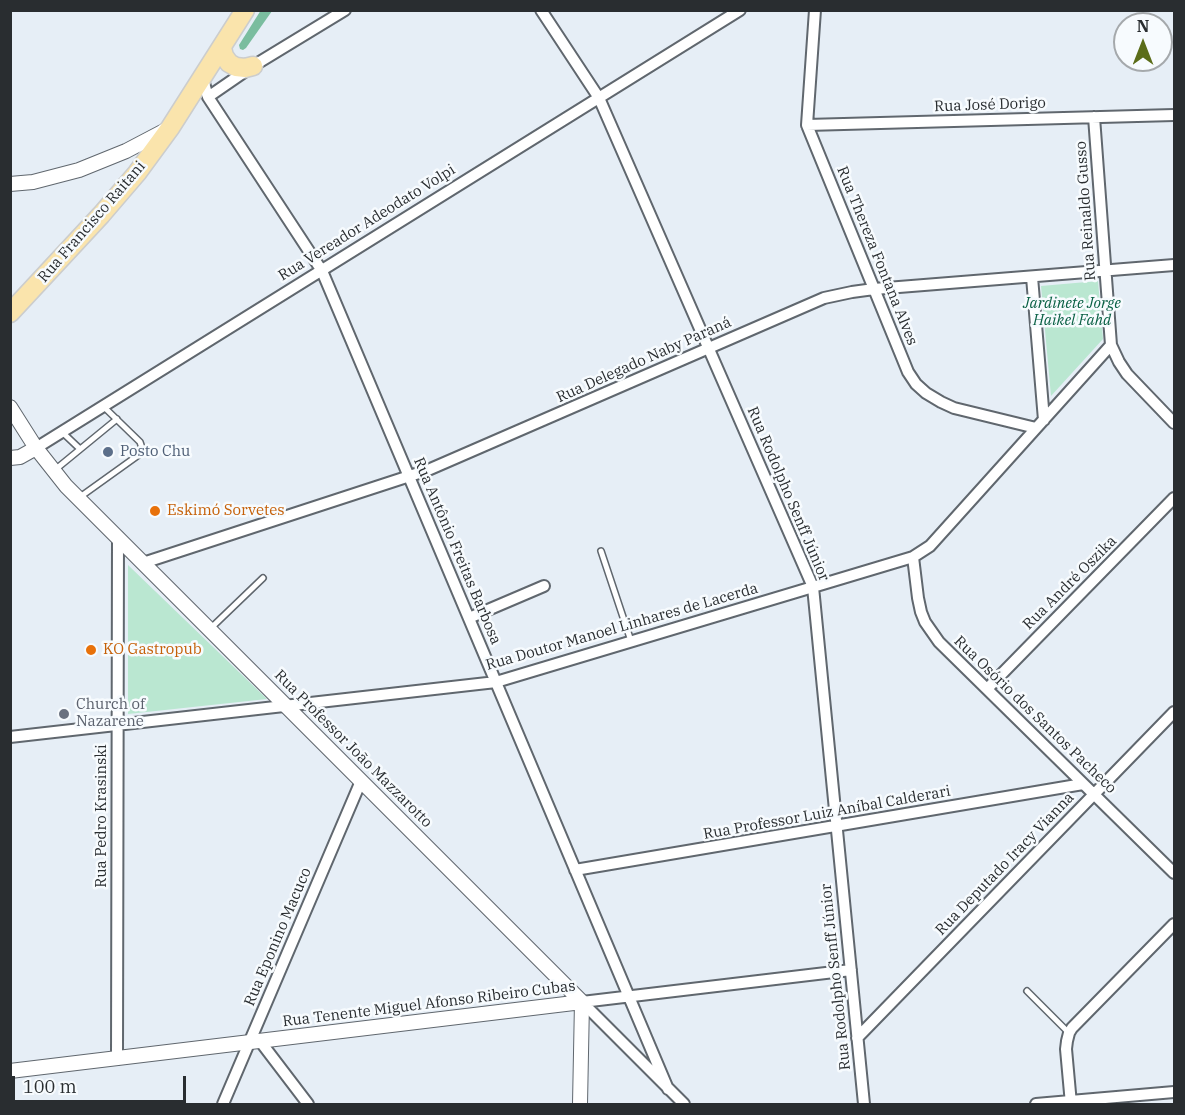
<!DOCTYPE html>
<html>
<head>
<meta charset="utf-8">
<style>
  body { margin:0 }
  #map { position:relative; width:1185px; height:1115px; overflow:hidden; background:#e6eef6; font-family:"IBM Plex Serif",serif }
  canvas { display:block }
  .frame { position:absolute; inset:0; border:12px solid #292d30; pointer-events:none }
  .north { position:absolute; left:1113px; top:12px; width:60px; height:60px; box-sizing:border-box; background:#f7fbfe; border:2px solid #a5a9ac; border-radius:50%; rotate:0deg; font-size:16px; font-weight:700; line-height:24px; text-align:center; color:#292d30 }
  .north::after { content:''; display:block; margin:auto; width:21px; height:27px; background:#5b6d19; clip-path:polygon(50% 0,100% 100%,50% 72%,0 100%) }
  .scale { position:absolute; left:12px; top:1076px; width:174px; height:27px; box-sizing:border-box; border:3px solid #292d30; border-top:0; padding-left:8px; font-size:18px; line-height:21px; white-space:nowrap; color:#292d30; -webkit-text-stroke:4px #f7fbfe; paint-order:stroke }
</style>
</head>
<body>
<div id="map">
<canvas width="1185" height="1115"></canvas>
<div class="frame"></div>
<div class="north">N</div>
<div class="scale">100 m</div>
</div>
<script>
const c = document.querySelector('canvas').getContext('2d');
c.lineJoin = 'round';
function paint(path, color) { c.fillStyle = color; c.fill(path, 'evenodd'); }
const poly = rows => new Path2D(rows.map(r => 'M' + r).join(''));
function trace(path, color, width, dash) { c.strokeStyle = color; c.lineWidth = width; c.lineCap = dash ? 'butt' : 'round'; c.setLineDash(dash || []); c.stroke(path); }
function write(font, color, halo, rows, align = 'center') {
  c.font = font + ' "IBM Plex Serif",serif'; c.lineWidth = 5; c.setLineDash([]); c.textBaseline = 'middle'; c.strokeStyle = halo; c.fillStyle = color; for (const [text, x, y, turn = 0] of rows) {
    c.save(); c.translate(x, y); c.rotate((+turn || 0) * Math.PI / 180); c.textAlign = isNaN(turn) ? turn : align; if (halo) c.strokeText(text, 0, 0); c.fillText(text, 0, 0); c.restore();
  }
}
paint(poly([
  [1098,281,1103,339,1051,396,1041,286],
  [128,565,267,699,128,714]
]), '#bae7d1');
paint(poly([
  [261,10,272,11,246,48,243,50,240,49,239,45]
]), '#7abd9f');
const service = poly([
  [62,432,80,449],
  [56,469,117,419],
  [80,497,140,454,142,448,140,442,104,407],
  [601,551,631,641],
  [211,628,263,578],
  [1027,991,1069,1033]
]);
const minor = poly([
  [541,10,599,98,813,587,864,1104],
  [815,10,807,125,908,372,916,384,926,393,941,402,954,408,1036,428],
  [204,75,204,83,208,97,322,271,668,1089],
  [208,97,253,66,345,10],
  [1094,117,1111,345,1119,362,1127,374,1174,423],
  [807,125,1174,115],
  [1032,277,1044,420],
  [36,448,740,10],
  [913,557,918,598,921,612,925,622,939,642,1174,873],
  [143,563,428,470,824,298,852,292,874,289,1174,265],
  [469,618,544,586],
  [987,689,1174,498],
  [10,737,496,682,913,557,930,546,1111,345],
  [575,870,1083,784],
  [582,1002,851,970],
  [582,1002,684,1104],
  [857,1038,1174,712],
  [260,1041,308,1104],
  [117,1059,118,537],
  [223,1104,361,781],
  [1036,1104,1174,1092],
  [1071,1104,1066,1049,1067,1041,1069,1033,1072,1028,1174,924]
]);
const tertiary = poly([
  [10,184,33,182,79,170,126,151,166,130],
  [10,407,36,448,66,486,582,1002],
  [10,458,20,457,36,448],
  [10,1071,582,1002],
  [580,1104,582,1002]
]);
const primary = poly([
  [222,48,224,56,229,63,236,67,245,68,253,66],
  [10,313,101,215,137,173,170,128,245,10]
]);
trace(service, '#60676e', 8);
trace(minor, '#60676e', 14);
trace(tertiary, '#60676e', 16);
trace(primary, '#cccdcd', 21);
trace(service, '#fff', 5);
trace(minor, '#fff', 10);
trace(tertiary, '#fff', 14);
trace(primary, '#fae4ac', 18);
for (const [x, y, r, color] of [
  [108,452,6,"#5c6f8a"],
  [155,511,6,"#e8710a"],
  [91,650,6,"#e8710a"],
  [64,714,6,"#6b7280"]
]) { const dot = new Path2D(); dot.arc(x, y, r, 0, 2 * Math.PI); c.fillStyle = color; c.fill(dot); trace(dot, '#f7fbfe', 2); }
write('15px', '#292d30', '#f7fbfe', [
  ["Rua José Dorigo",990,105,-2],
  ["Rua Reinaldo Gusso",1086,211,-94],
  ["Rua Francisco Raitani",92,222,-49],
  ["Rua Vereador Adeodato Volpi",367,223,-32],
  ["Rua Thereza Fontana Alves",877,256,68],
  ["Rua Delegado Naby Paraná",644,360,-24],
  ["Rua Rodolpho Senff Júnior",788,494,67],
  ["Rua Antônio Freitas Barbosa",457,551,67],
  ["Rua André Oszika",1070,583,-45],
  ["Rua Doutor Manoel Linhares de Lacerda",622,627,-16],
  ["Rua Osório dos Santos Pacheco",1035,715,44],
  ["Rua Professor João Mazzarotto",353,749,45],
  ["Rua Professor Luiz Aníbal Calderari",827,813,-10],
  ["Rua Pedro Krasinski",102,816,-90],
  ["Rua Deputado Iracy Vianna",1005,864,-46],
  ["Rua Eponino Macuco",278,937,-67],
  ["Rua Rodolpho Senff Júnior",836,977,-96],
  ["Rua Tenente Miguel Afonso Ribeiro Cubas",429,1004,-7]
]);
write('italic 15px', '#096044', '#f7fbfe', [
  ["Jardinete Jorge",1072,304],
  ["Haikel Fahd",1072,321]
]);
write('15px', '#4e5e75', '#f7fbfe', [
  ["Posto Chu",120,452]
], 'left');
write('15px', '#c56008', '#f7fbfe', [
  ["Eskimó Sorvetes",167,511],
  ["KO Gastropub",103,650]
], 'left');
write('15px', '#5b616d', '#f7fbfe', [
  ["Church of",76,705],
  ["Nazarene",76,722]
], 'left');
</script>
</body>
</html>
